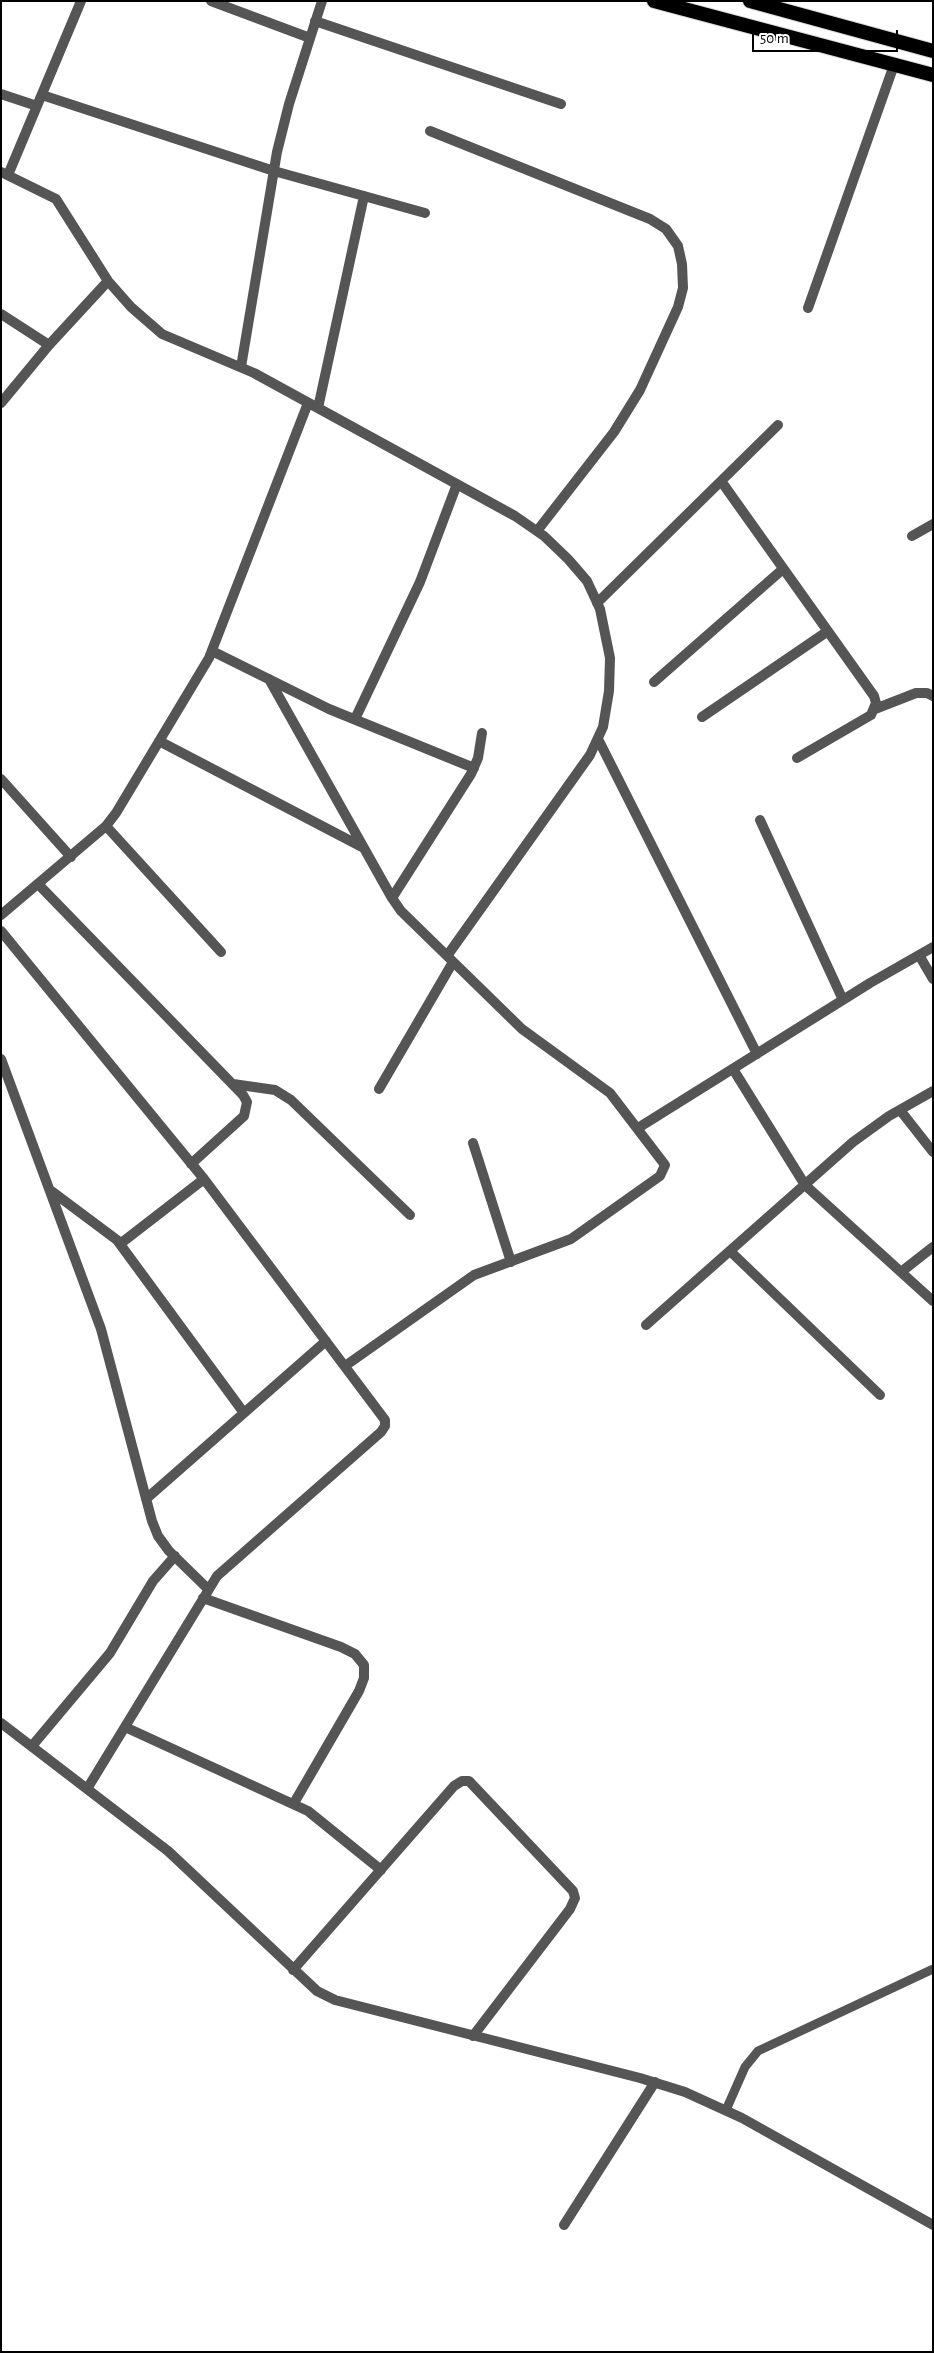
<!DOCTYPE html>
<html>
<head>
<meta charset="utf-8">
<style>
  body { margin:0 }
  #map { position:relative; width:934px; height:2353px; overflow:hidden; background:#fff; font-family:"Alegreya Sans",sans-serif }
  canvas { display:block }
  .frame { position:absolute; inset:0; border:2px solid #000; pointer-events:none }
  .scale { position:absolute; left:752px; top:30px; width:146px; height:22px; box-sizing:border-box; border:2px solid #000; border-top:0; padding-left:6px; font-size:15px; line-height:18px; white-space:nowrap; color:#000; -webkit-text-stroke:4px #fff; paint-order:stroke }
</style>
</head>
<body>
<div id="map">
<canvas width="934" height="2353"></canvas>
<div class="frame"></div>
<div class="scale">50 m</div>
</div>
<script>
const c = document.querySelector('canvas').getContext('2d');
c.lineJoin = 'round';
const poly = rows => new Path2D(rows.map(r => 'M' + r).join(''));
function trace(path, color, width, dash) { c.strokeStyle = color; c.lineWidth = width; c.lineCap = dash ? 'butt' : 'round'; c.setLineDash(dash || []); c.stroke(path); }
const trunk = poly([
  [654,1,933,75],
  [750,1,933,51]
]);
trace(trunk, '#dbdbdb', 16);
trace(poly([
  [726,2110,745,2067,758,2051,933,1969]
]), '#555', 9);
trace(poly([
  [211,1,310,38],
  [315,21,561,104],
  [1,94,37,106],
  [42,95,274,171,425,213],
  [430,131,650,219,666,229,678,246,682,264,683,288,678,307,640,390,614,432,537,531],
  [1,172,56,199,108,281,131,307,162,334,254,373,515,516,544,536,568,559,587,581,600,609,610,658,609,691,603,727,590,755,447,956],
  [8,175,81,1],
  [808,308,894,65],
  [1,314,49,345],
  [241,367,277,152,289,104,322,1],
  [1,403,49,345,108,281],
  [318,408,364,196],
  [721,481,874,696,876,703,871,715,797,758],
  [912,536,933,524],
  [597,603,778,425],
  [212,651,329,709,474,768],
  [269,679,392,898,401,911,522,1029,610,1093,665,1165,660,1176,571,1239,474,1275,345,1366],
  [654,682,783,569],
  [875,709,916,693,927,693,933,696],
  [702,717,828,631],
  [355,719,420,582,457,484],
  [598,739,757,1054],
  [159,741,364,848],
  [1,779,71,857],
  [760,820,843,1000],
  [106,826,221,952],
  [38,884,243,1095,247,1102,244,1116,191,1164],
  [392,898,471,774,478,758,482,733],
  [1,915,106,826,116,813,209,658,308,403],
  [1,931,204,1179,385,1420,385,1426,381,1432,217,1576,87,1789],
  [919,955,933,979],
  [1,1059,101,1329,152,1521,158,1536,169,1551,208,1589],
  [733,1069,805,1185,933,1301],
  [233,1084,275,1090,291,1100,410,1215],
  [379,1089,453,962],
  [900,1110,933,1152],
  [638,1128,870,983,933,947],
  [473,1143,511,1262],
  [50,1190,117,1240,244,1413],
  [120,1244,204,1179],
  [730,1251,880,1395],
  [901,1272,933,1247],
  [646,1325,853,1142,889,1116,933,1091],
  [146,1499,326,1341],
  [203,1598,341,1647,355,1654,364,1665,364,1678,359,1691,294,1803],
  [1,1723,168,1851,317,1991,335,2000,640,2078,685,2092,742,2118,933,2225],
  [125,1727,308,1811,381,1870],
  [32,1746,110,1653,153,1581,175,1556],
  [293,1970,454,1786,462,1781,469,1781,573,1891,575,1898,570,1909,473,2036],
  [564,2225,655,2082]
]), '#555', 10);
trace(trunk, '#000', 14);
</script>
</body>
</html>
